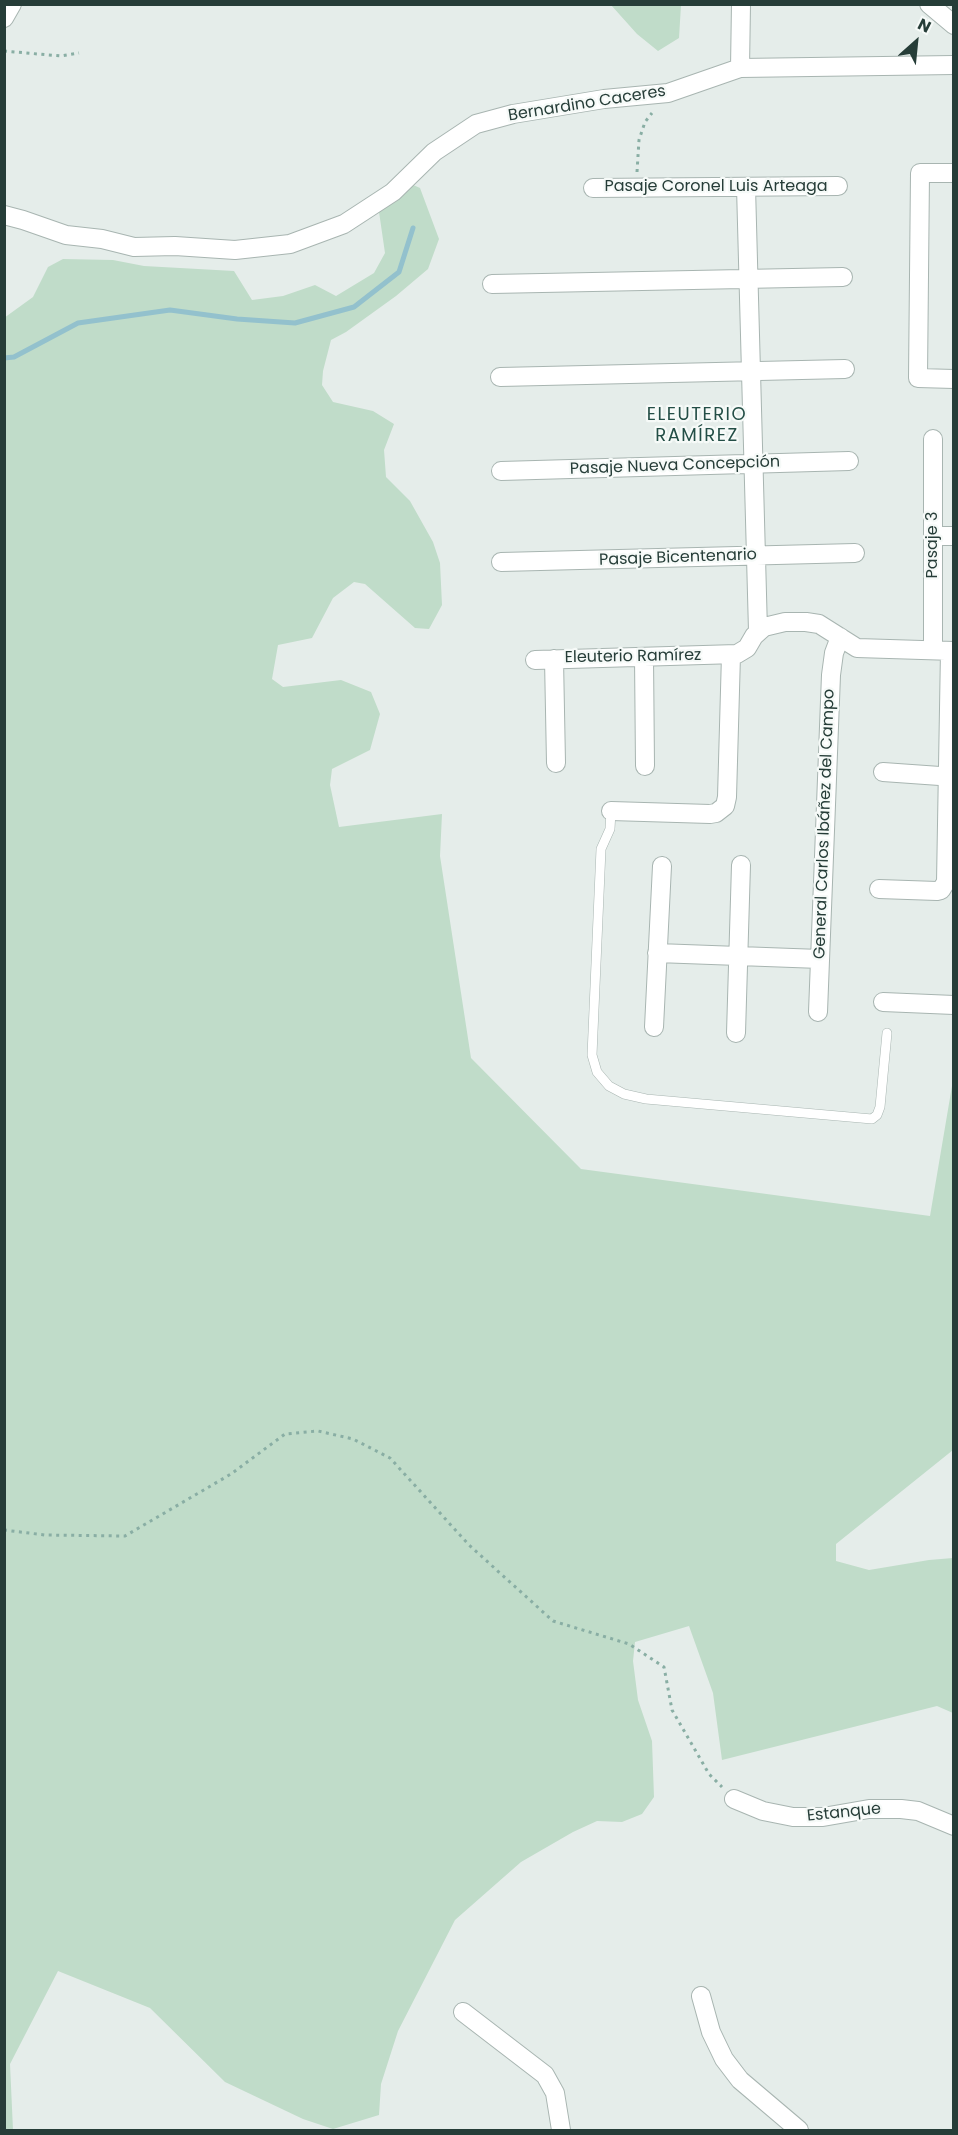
<!DOCTYPE html>
<html>
<head>
<meta charset="utf-8">
<style>
  body { margin:0 }
  #map { position:relative; width:958px; height:2135px; overflow:hidden; background:#e5edea; font-family:Poppins,sans-serif }
  canvas { display:block }
  .frame { position:absolute; inset:0; border:6px solid #263d38; pointer-events:none }
  .north { position:absolute; left:886px; top:12px; width:60px; height:60px; -webkit-text-stroke:4px #f6faf8; paint-order:stroke; rotate:27deg; font-size:16px; font-weight:700; line-height:24px; text-align:center; color:#263d38 }
  .north::after { content:''; display:block; margin:auto; width:21px; height:27px; background:#263d38; clip-path:polygon(50% 0,100% 100%,50% 72%,0 100%) }
</style>
</head>
<body>
<div id="map">
<canvas width="958" height="2135"></canvas>
<div class="frame"></div>
<div class="north">N</div>
</div>
<script>
const c = document.querySelector('canvas').getContext('2d');
c.lineJoin = 'round';
function paint(path, color) { c.fillStyle = color; c.fill(path, 'evenodd'); }
const poly = rows => new Path2D(rows.map(r => 'M' + r).join(''));
function trace(path, color, width, dash) { c.strokeStyle = color; c.lineWidth = width; c.lineCap = dash ? 'butt' : 'round'; c.setLineDash(dash || []); c.stroke(path); }
function write(font, color, halo, rows, align = 'center') {
  c.font = font + ' Poppins,sans-serif'; c.lineWidth = 4.5; c.setLineDash([]); c.textBaseline = 'middle'; c.strokeStyle = halo; c.fillStyle = color; for (const [text, x, y, turn = 0] of rows) {
    c.save(); c.translate(x, y); c.rotate((+turn || 0) * Math.PI / 180); c.textAlign = isNaN(turn) ? turn : align; if (halo) c.strokeText(text, 0, 0); c.fillText(text, 0, 0); c.restore();
  }
}
paint(poly([
  [611,5,681,5,679,38,658,51,637,34],
  [411,184,420,188,439,239,428,269,396,296,346,332,331,340,323,371,322,385,333,402,373,411,394,424,384,450,386,477,410,501,433,542,440,563,442,605,429,629,415,628,365,584,354,582,333,598,312,638,278,645,272,679,283,687,341,680,371,692,380,714,370,750,332,769,330,785,339,827,442,814,440,856,471,1058,581,1169,930,1216,953,1080,953,1450,836,1544,836,1561,869,1570,929,1560,953,1558,953,1713,937,1706,722,1760,713,1693,689,1626,635,1642,633,1661,638,1700,652,1741,654,1797,642,1814,622,1822,597,1821,573,1832,521,1862,455,1920,398,2031,381,2084,379,2115,333,2129,303,2119,225,2082,150,2008,58,1971,10,2064,13,2130,5,2130,4,318,33,297,48,267,63,259,113,260,144,266,234,271,252,300,283,296,315,285,336,296,374,273,385,253,378,205]
]), '#c0dcc9');
trace(poly([
  [4,358,14,357,78,323,170,310,237,319,295,323,354,307,399,272,413,228]
]), '#93c1cd', 5);
const service = poly([
  [611,811,610,829,601,849,592,1055,597,1072,609,1086,624,1094,646,1099,872,1119,877,1115,880,1107,887,1033]
]);
const minor = poly([
  [929,4,954,25],
  [4,18,12,4],
  [740,68,741,4],
  [954,173,920,173,918,378,954,379],
  [746,187,758,631],
  [593,188,838,186],
  [4,215,23,220,66,235,102,239,134,247,175,246,235,250,290,244,344,224,393,192,434,152,476,124,513,114,604,99,668,93,740,68,954,65],
  [492,284,843,277],
  [500,377,845,369],
  [933,439,933,650],
  [501,471,849,461],
  [933,536,954,536],
  [501,562,855,553],
  [644,657,645,766],
  [554,659,556,763],
  [535,660,737,654,747,648,754,636,764,627,785,622,806,622,819,624,857,648,954,651],
  [883,772,954,777],
  [611,811,710,814,716,813,725,806,727,797,731,655],
  [946,882,950,651],
  [879,889,937,891,941,890,946,882],
  [657,953,820,959],
  [883,1002,954,1005],
  [818,1012,831,675,834,653,840,637],
  [654,1027,662,866],
  [736,1033,741,865],
  [734,1799,763,1811,793,1817,823,1817,869,1809,901,1809,918,1811,954,1826],
  [701,1996,711,2032,724,2059,740,2080,799,2130],
  [463,2012,545,2075,555,2093,561,2130]
]);
trace(service, '#a8b5b1', 10);
trace(minor, '#a8b5b1', 20);
trace(poly([
  [4,51,61,56,79,53],
  [637,172,639,140,645,122,652,113],
  [4,1530,45,1535,125,1536,231,1474,285,1434,318,1431,353,1439,390,1458,469,1545,553,1621,629,1644,664,1667,672,1710,709,1774,722,1787]
]), '#89aea4', 3, [3, 4.5]);
trace(service, '#fff', 9);
trace(minor, '#fff', 18);
write('16px', '#263d38', '#f6faf8', [
  ["Bernardino Caceres",587,104,-9],
  ["Pasaje Coronel Luis Arteaga",716,187],
  ["Pasaje Nueva Concepción",675,466,-2],
  ["Pasaje 3",933,545,-90],
  ["Pasaje Bicentenario",678,558,-2],
  ["Eleuterio Ramírez",633,657,-1],
  ["General Carlos Ibáñez del Campo",825,824,-88],
  ["Estanque",844,1813,-6]
]);
c.letterSpacing = '1.5px';
write('18px', '#234e46', '#f6faf8', [
  ["ELEUTERIO",697,415],
  ["RAMÍREZ",697,436]
]);
c.letterSpacing = '0px';
</script>
</body>
</html>
